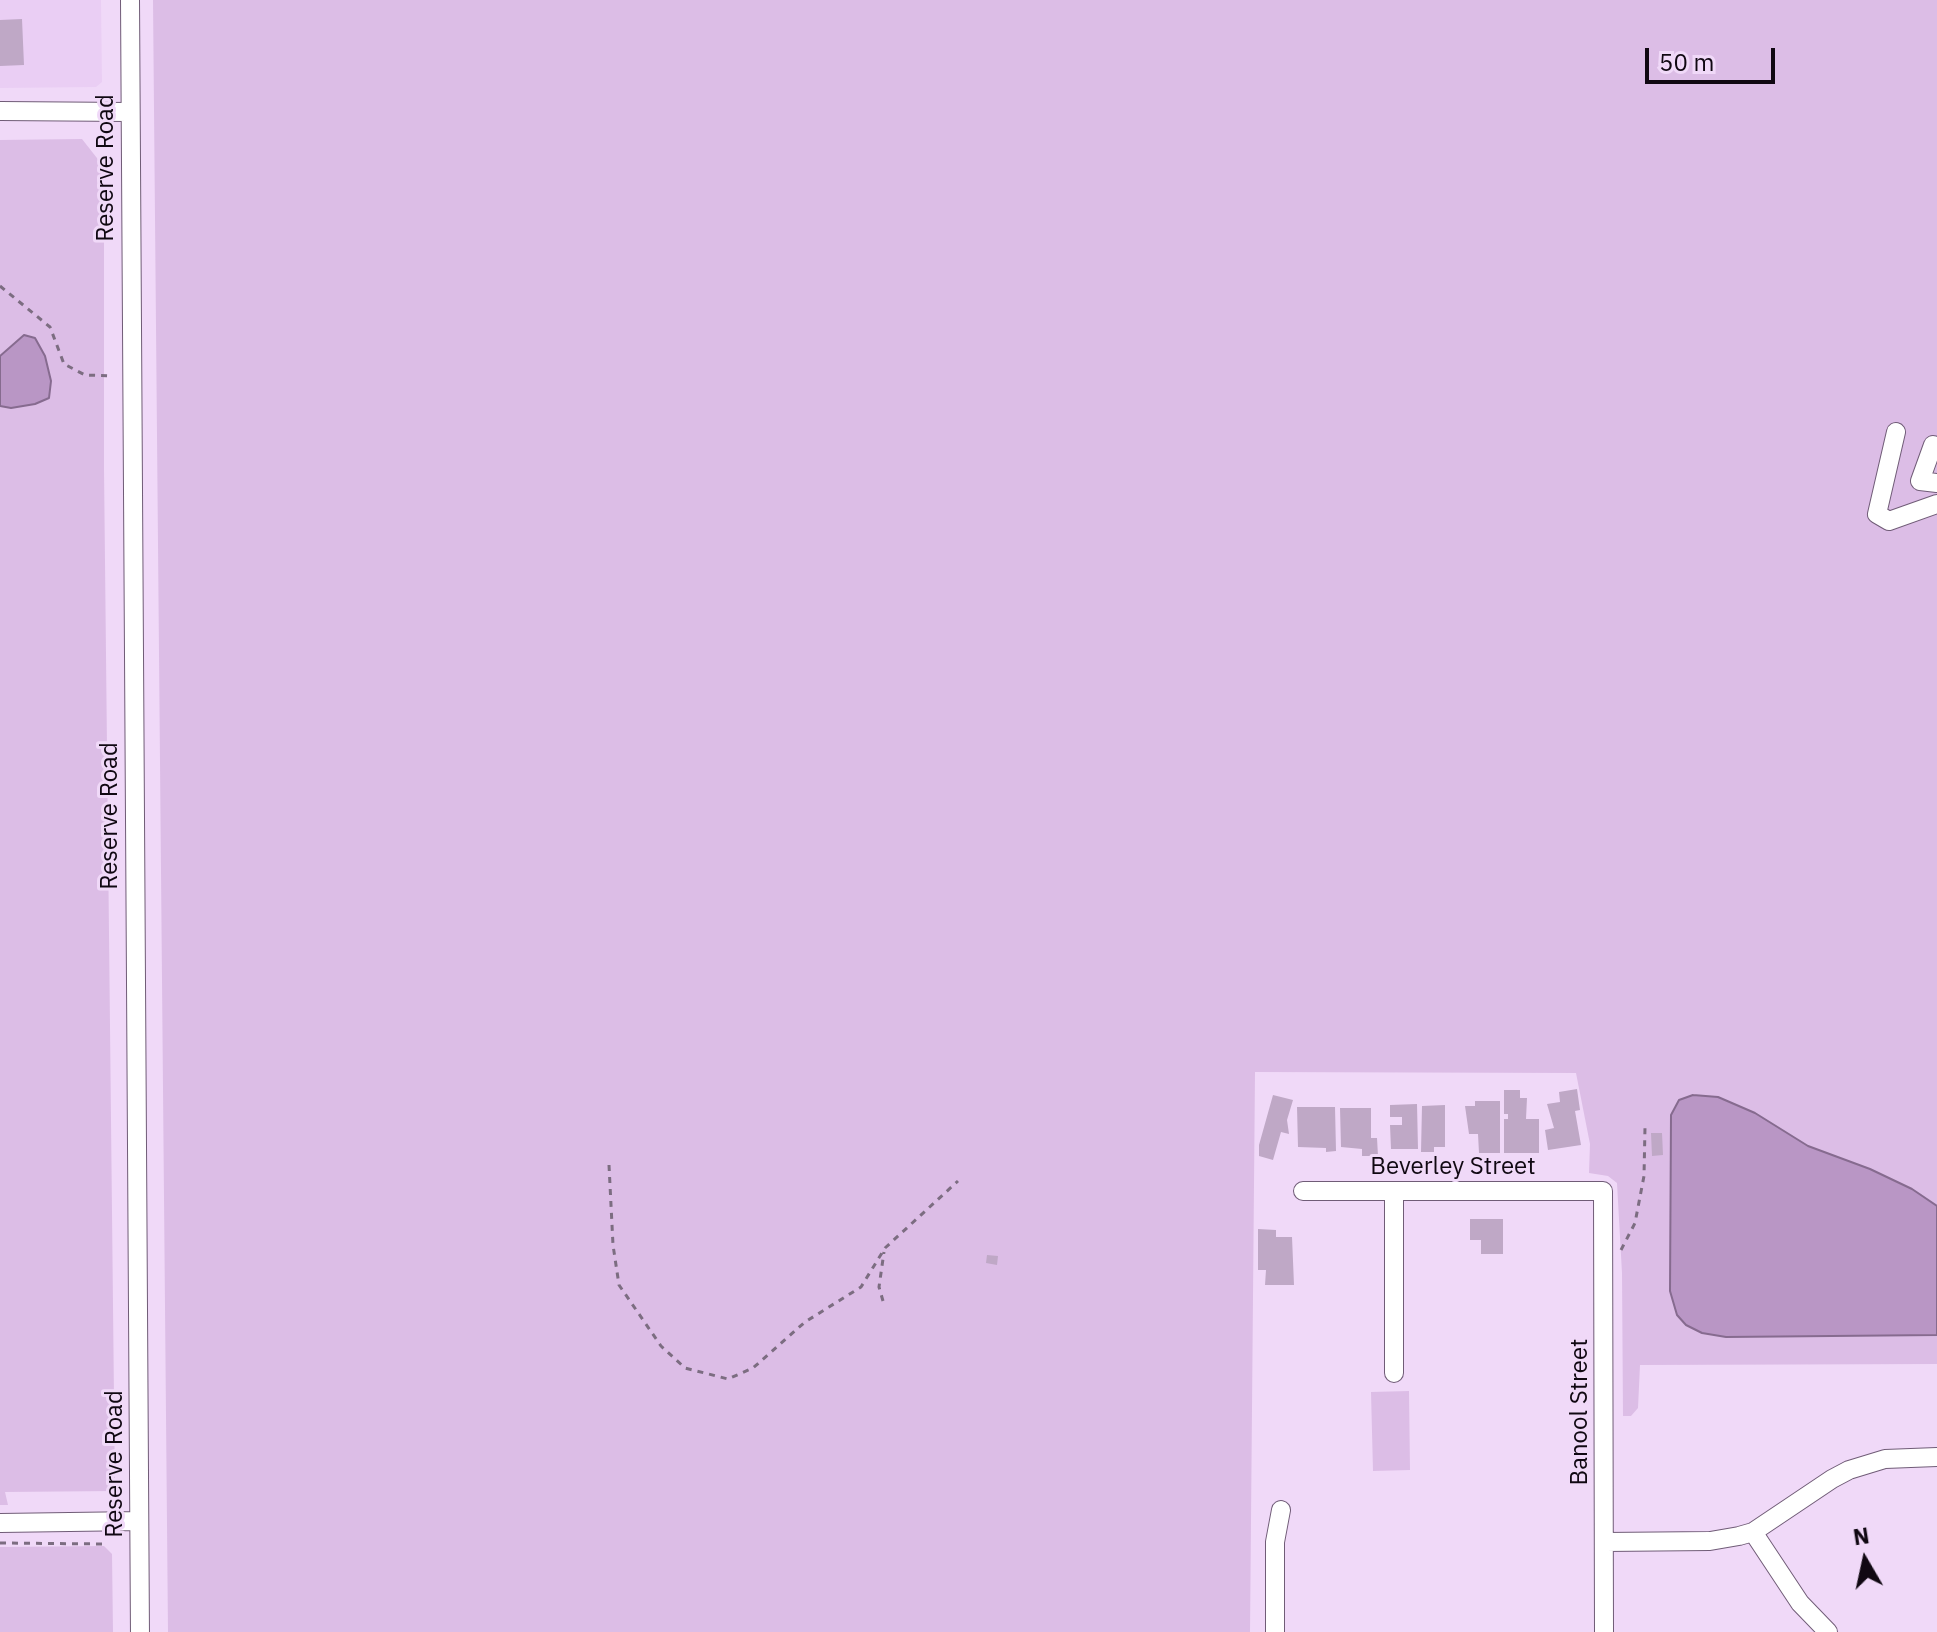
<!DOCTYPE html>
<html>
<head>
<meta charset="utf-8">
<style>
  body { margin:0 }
  #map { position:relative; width:1937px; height:1632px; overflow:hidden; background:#f0d9f8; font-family:"IBM Plex Sans",sans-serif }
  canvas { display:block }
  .north { position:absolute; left:1825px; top:1520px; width:80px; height:80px; -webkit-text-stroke:6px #f0d9f8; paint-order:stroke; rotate:351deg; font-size:22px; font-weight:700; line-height:32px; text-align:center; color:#100812 }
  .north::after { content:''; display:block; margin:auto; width:28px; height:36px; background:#100812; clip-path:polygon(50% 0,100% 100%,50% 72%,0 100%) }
  .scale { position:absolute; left:1645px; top:48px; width:130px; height:36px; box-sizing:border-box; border:4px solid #100812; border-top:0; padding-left:10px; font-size:24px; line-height:28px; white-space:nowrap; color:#100812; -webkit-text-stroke:6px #f0d9f8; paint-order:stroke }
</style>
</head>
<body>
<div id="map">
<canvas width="1937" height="1632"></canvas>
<div class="north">N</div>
<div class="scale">50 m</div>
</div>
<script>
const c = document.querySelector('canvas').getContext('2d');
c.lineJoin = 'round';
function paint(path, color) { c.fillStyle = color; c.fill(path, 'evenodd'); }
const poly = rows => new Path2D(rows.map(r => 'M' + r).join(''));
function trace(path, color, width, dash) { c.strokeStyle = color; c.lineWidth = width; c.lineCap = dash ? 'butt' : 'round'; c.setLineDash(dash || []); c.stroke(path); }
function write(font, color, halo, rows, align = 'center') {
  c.font = font + ' "IBM Plex Sans",sans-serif'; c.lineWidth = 6; c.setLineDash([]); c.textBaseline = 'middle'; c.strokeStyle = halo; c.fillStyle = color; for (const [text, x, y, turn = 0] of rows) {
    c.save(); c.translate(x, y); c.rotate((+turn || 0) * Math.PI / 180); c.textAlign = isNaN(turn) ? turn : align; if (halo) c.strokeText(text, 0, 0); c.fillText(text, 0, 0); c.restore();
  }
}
paint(poly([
  [0,0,101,0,102,82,96,87,0,88]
]), '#eacef4');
paint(poly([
  [153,0,1937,0,1937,1364,1640,1365,1638,1408,1631,1416,1623,1416,1622,1273,1617,1183,1608,1176,1589,1173,1590,1144,1576,1073,1255,1072,1250,1632,168,1632],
  [82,139,104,167,104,469,115,1491,5,1492,8,1505,0,1505,0,140],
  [1409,1391,1410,1470,1373,1471,1371,1392],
  [104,1546,112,1554,113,1632,0,1632,0,1547]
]), '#dcbde6');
const water = poly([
  [24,335,35,338,45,356,51,381,49,398,35,404,11,408,0,406,0,356,24,335],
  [1693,1095,1718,1097,1755,1113,1808,1146,1870,1169,1912,1189,1937,1206,1937,1335,1726,1337,1702,1333,1686,1325,1677,1315,1670,1291,1671,1115,1679,1100,1693,1095]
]);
paint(water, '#b996c5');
trace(water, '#866b8f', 2);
paint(poly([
  [22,19,24,65,0,66,0,20],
  [1577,1089,1580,1110,1575,1111,1581,1145,1548,1150,1545,1130,1554,1128,1547,1104,1560,1102,1559,1092],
  [1504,1090,1520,1090,1520,1098,1527,1098,1526,1119,1539,1119,1539,1153,1504,1153,1504,1119,1508,1119,1508,1114,1504,1114],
  [1273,1095,1293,1100,1287,1120,1289,1134,1281,1132,1273,1160,1259,1156,1259,1145],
  [1475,1101,1500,1101,1500,1153,1479,1153,1478,1134,1469,1134,1465,1106,1475,1106],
  [1417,1104,1418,1149,1391,1149,1390,1125,1402,1125,1402,1117,1390,1117,1390,1105],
  [1445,1105,1445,1147,1434,1147,1434,1152,1421,1152,1422,1106],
  [1297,1107,1335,1107,1336,1151,1326,1152,1326,1148,1298,1147],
  [1340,1108,1371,1108,1371,1138,1377,1138,1378,1156,1362,1156,1362,1149,1341,1147],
  [1651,1133,1662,1133,1663,1155,1652,1156],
  [1470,1219,1503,1219,1503,1254,1481,1254,1481,1240,1470,1240],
  [1258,1229,1276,1230,1276,1237,1292,1237,1294,1285,1265,1285,1266,1270,1258,1270],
  [987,1255,998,1256,997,1265,986,1263]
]), '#bfa8c6');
const minor = poly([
  [130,0,140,1632],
  [0,111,129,112],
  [1896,432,1877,514,1889,521,1937,504],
  [1933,445,1920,481,1937,483],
  [1303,1191,1603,1191,1604,1632],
  [1394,1373,1394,1191],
  [0,1523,139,1521],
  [1753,1532,1800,1603,1828,1632],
  [1605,1542,1710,1541,1739,1536,1753,1532,1832,1479,1849,1470,1885,1459,1937,1457],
  [1275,1632,1275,1542,1281,1510]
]);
trace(minor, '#705c77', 20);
trace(poly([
  [0,286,50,327,64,364,85,375,113,376],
  [609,1165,613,1245,619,1285,661,1346,685,1368,728,1379,753,1368,805,1322,861,1287,885,1248,958,1181],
  [1621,1250,1635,1223,1644,1176,1645,1127],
  [883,1301,879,1287,884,1252],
  [0,1543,103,1544]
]), '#7c6d81', 3, [6, 6]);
trace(minor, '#fff', 18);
write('24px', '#100812', '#f0d9f8', [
  ["Reserve Road",106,168,-90],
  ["Reserve Road",110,816,-90],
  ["Beverley Street",1453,1167],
  ["Banool Street",1580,1412,-90],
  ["Reserve Road",115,1464,-90]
]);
</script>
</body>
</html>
